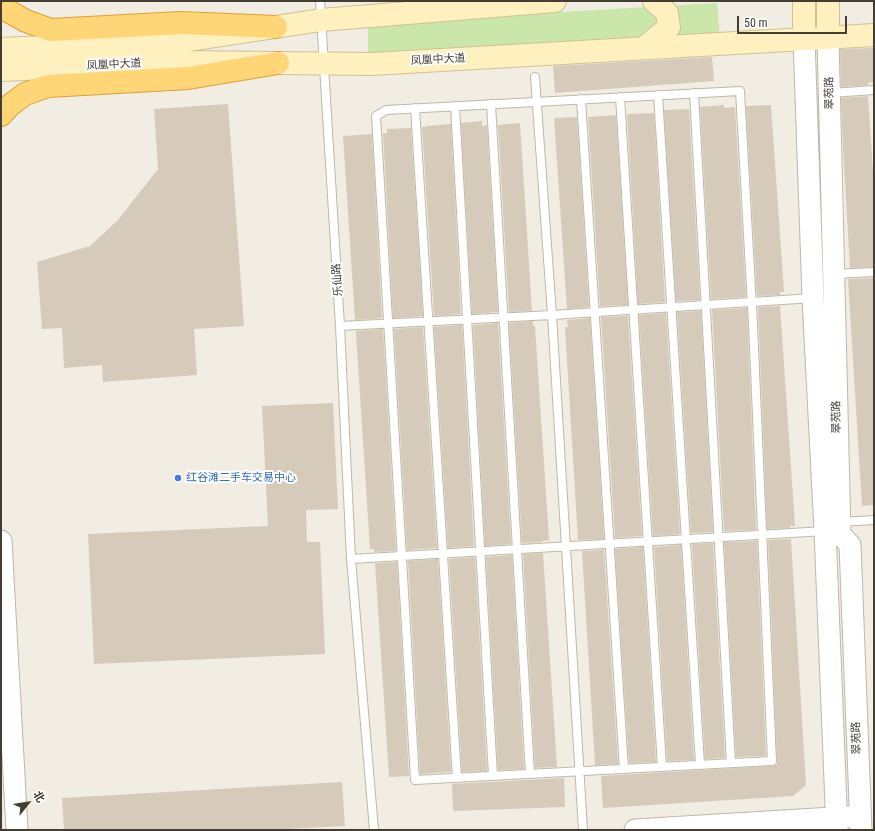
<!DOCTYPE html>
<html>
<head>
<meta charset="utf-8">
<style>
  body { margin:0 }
  #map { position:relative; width:875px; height:831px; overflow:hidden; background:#f1ede2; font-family:"Roboto Condensed","Noto Sans SC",sans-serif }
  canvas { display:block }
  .frame { position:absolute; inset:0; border:2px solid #433d33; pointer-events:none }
  .north { position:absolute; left:8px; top:783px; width:40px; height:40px; -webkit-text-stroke:3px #fff; paint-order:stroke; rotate:60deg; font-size:11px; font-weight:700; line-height:16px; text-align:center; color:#433d33 }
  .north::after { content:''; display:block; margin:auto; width:14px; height:18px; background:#433d33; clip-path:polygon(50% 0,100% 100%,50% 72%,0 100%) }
  .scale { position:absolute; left:737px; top:16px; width:110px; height:18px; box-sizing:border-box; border:2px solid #433d33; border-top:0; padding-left:5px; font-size:12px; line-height:14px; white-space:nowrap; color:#433d33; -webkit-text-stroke:3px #fff; paint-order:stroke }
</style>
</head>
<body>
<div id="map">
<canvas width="875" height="831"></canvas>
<div class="frame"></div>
<div class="north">北</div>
<div class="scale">50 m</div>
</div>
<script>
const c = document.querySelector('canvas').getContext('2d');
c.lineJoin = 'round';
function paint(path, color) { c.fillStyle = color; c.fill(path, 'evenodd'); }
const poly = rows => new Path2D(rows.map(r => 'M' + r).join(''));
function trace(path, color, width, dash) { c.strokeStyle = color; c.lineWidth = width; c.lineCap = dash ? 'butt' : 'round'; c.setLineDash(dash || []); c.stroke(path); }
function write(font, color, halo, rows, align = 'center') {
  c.font = font + ' "Roboto Condensed","Noto Sans SC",sans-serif'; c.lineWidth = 4; c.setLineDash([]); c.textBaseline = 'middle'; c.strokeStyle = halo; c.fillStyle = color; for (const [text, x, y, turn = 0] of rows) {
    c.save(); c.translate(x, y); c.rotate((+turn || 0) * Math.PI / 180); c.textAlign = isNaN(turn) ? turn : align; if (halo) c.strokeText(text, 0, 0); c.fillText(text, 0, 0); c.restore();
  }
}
paint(poly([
  [717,3,720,38,368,59,368,23]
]), '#cae6aa');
paint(poly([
  [874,48,874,82,868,83,868,85,841,87,840,49],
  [712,57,714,81,555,93,553,66],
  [868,96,874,187,874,267,850,268,843,149,841,98],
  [228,104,244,326,194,329,197,375,103,382,102,365,64,368,62,328,42,329,37,262,90,246,118,220,158,169,154,109],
  [724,105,724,108,735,107,746,297,711,299,700,107],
  [771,105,784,292,780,292,780,295,757,296,746,106],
  [689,109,700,300,676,301,664,110],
  [654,113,665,302,638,304,627,114],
  [616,115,628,305,600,306,588,117],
  [577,117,589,307,567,309,554,118],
  [482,121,482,126,487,125,498,312,472,314,461,123],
  [520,123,532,311,509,312,498,125],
  [451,124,461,314,434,316,422,127,426,127,426,126],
  [411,128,423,316,393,318,383,133,387,133,387,129],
  [372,134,382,318,355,320,343,136],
  [874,278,874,505,862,506,848,279],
  [780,306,795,526,790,526,790,528,767,529,758,307],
  [747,308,756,530,724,531,712,310],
  [701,311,713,532,691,533,677,312],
  [666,313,680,534,653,536,639,315],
  [628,316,642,536,615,538,601,317],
  [590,318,604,539,578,540,565,327,568,327,567,320],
  [533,321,533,326,535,326,549,540,542,541,542,542,522,543,509,323],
  [498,323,511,544,485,546,473,325],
  [462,325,474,546,448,548,434,327],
  [423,327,437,548,407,550,394,329],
  [383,329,396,551,374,552,374,549,370,549,356,334,356,331],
  [333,403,338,509,306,510,307,542,320,542,325,654,94,664,88,534,268,526,262,406],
  [791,539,806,785,793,796,603,808,601,776,772,766,777,764,777,761,768,540],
  [757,541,766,756,736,757,724,542],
  [713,543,725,758,705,759,692,544],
  [681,545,694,760,667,761,654,547],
  [643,547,656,762,629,763,615,549],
  [604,550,618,764,595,765,582,551],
  [543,553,557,767,535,768,523,554],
  [512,555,524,769,498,770,486,557],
  [475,557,487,771,462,772,449,559],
  [438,559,451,772,420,774,408,561],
  [397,562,409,776,389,777,375,563],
  [564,778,565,807,453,811,452,784],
  [342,782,345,826,268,830,64,830,62,798]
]), '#d6cbbb');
const service = poly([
  [320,1,340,326,351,559],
  [535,77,552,315,583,830],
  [740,91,753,324,772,761,415,780,376,116,386,110,740,91],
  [694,93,731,763],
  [831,93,874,90],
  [658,95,700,764],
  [620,97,662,767],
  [581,99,624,769],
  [491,104,530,774],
  [455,106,493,776],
  [415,108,457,778],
  [835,274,874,272],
  [340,326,552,315,813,298],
  [841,522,874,520],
  [374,830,351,559,825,531]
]);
const tertiary = poly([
  [828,38,840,534,850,545,861,830],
  [804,39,813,298,825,531,837,830],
  [1,541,17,830],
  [635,830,849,817]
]);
const secondary = poly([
  [804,1,804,39],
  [828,1,828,38],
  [644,48,669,27,667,13,654,1],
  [1,49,183,41,321,20,555,1],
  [1,70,183,62,372,64,874,35]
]);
const trunk = poly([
  [1,7,26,21,51,30,181,23,276,27],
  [1,115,9,106,25,94,48,86,188,78,278,63]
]);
trace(service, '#bfb8a8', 10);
trace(tertiary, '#bfb8a8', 23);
trace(secondary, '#d2c192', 24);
trace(trunk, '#dda031', 24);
trace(service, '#fff', 8);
trace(tertiary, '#fff', 21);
trace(secondary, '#fef0bf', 22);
trace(trunk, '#fed678', 22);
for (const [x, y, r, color] of [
  [178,478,4,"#3f7fe0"]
]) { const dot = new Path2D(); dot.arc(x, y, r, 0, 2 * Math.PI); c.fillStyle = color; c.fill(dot); trace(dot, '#fff', 1.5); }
write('11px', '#433d33', '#fff', [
  ["凤凰中大道",438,60,-3],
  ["凤凰中大道",114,65,-3],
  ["翠苑路",830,93,-91],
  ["乐仙路",338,280,-94],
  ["翠苑路",837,417,-91],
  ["翠苑路",857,738,-92]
]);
write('11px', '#366cbe', '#fff', [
  ["红谷滩二手车交易中心",186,478]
], 'left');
</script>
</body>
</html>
